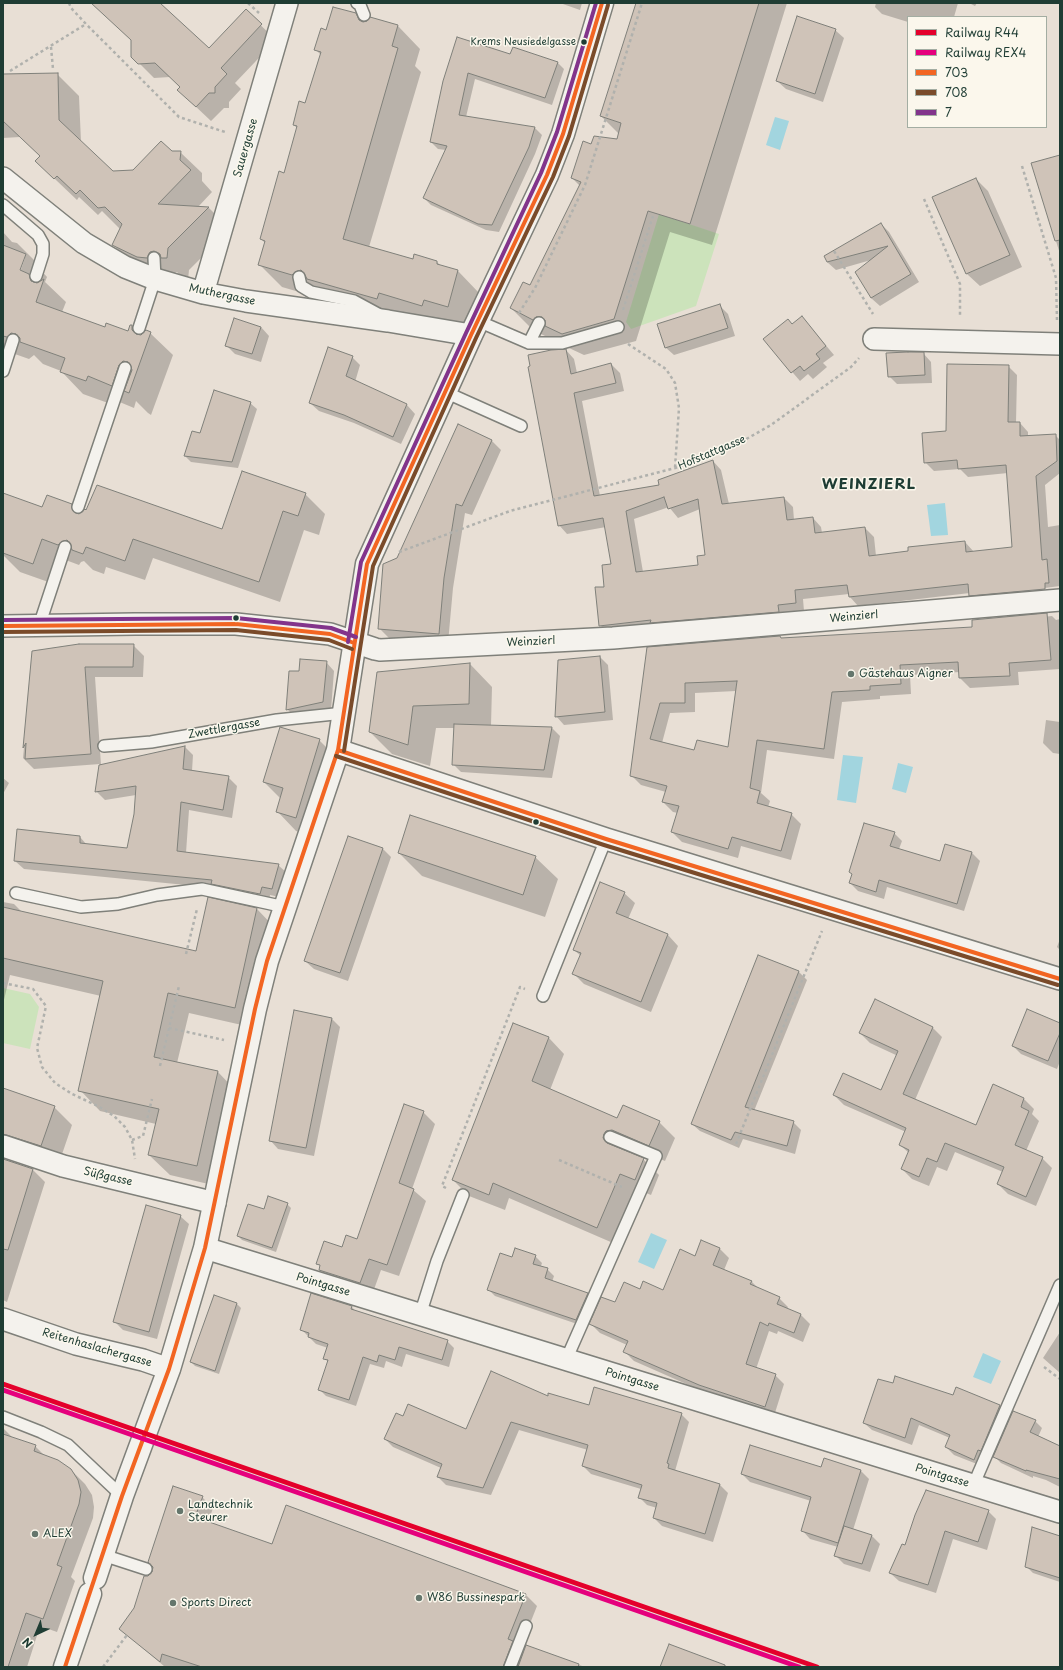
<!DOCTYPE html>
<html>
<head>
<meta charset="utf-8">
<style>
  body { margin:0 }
  #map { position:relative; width:1063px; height:1670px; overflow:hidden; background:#e8dfd5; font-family:"Playpen Sans",sans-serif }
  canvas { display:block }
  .frame { position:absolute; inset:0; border:4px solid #1f3d34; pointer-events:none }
  .legend { position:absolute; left:907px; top:16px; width:140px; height:112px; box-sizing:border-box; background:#fbf7ec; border:1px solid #a3ada2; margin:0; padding:5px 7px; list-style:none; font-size:12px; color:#1f3d34 }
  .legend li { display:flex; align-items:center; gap:8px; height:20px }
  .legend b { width:20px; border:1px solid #a3ada2 }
  .north { position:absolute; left:16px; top:1614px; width:40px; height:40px; -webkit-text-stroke:3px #fbf7ec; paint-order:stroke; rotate:224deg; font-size:11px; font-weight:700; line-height:16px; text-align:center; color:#1f3d34 }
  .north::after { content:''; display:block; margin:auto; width:14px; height:18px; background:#1f3d34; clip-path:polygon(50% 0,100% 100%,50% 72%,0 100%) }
</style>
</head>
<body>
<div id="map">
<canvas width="1063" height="1670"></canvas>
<div class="frame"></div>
<ul class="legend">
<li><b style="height:5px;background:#e4002b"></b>Railway R44</li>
<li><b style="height:5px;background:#e5007d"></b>Railway REX4</li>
<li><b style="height:5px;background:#f26522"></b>703</li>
<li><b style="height:5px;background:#7a4b2a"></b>708</li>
<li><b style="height:5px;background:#82348b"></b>7</li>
</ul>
<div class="north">N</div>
</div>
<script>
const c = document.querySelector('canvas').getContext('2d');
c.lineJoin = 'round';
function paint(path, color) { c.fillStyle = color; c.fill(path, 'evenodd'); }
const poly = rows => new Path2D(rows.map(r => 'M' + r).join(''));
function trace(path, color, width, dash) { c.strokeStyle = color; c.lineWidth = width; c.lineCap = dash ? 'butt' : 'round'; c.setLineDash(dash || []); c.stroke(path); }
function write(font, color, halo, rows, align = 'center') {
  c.font = font + ' "Playpen Sans",sans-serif'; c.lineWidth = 3; c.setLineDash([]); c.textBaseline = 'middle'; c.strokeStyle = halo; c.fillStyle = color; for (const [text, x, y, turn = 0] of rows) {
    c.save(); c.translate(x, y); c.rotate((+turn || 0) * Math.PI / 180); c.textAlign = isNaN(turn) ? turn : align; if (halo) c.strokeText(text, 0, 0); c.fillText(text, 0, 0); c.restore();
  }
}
paint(poly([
  [659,214,719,234,696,306,631,329,626,322],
  [3,988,30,994,39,1007,30,1049,3,1043]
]), '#cce3bb');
paint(poly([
  [775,117,789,121,780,150,766,145],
  [945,503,948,535,931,536,927,505],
  [843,755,863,757,856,803,837,800],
  [898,763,913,767,906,793,892,789],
  [651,1233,667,1240,654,1269,638,1262],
  [983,1353,1001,1361,991,1384,973,1377]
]), '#a2d5df');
paint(poly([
  [105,3,158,3,209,50,246,11,276,40,235,83,241,89,229,102,229,108,224,108,211,121,193,104,181,87,170,77,154,78,132,56,132,41,105,15],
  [560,3,582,3,580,10],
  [637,3,787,3,712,245,670,232,636,341,584,355,569,348,560,339,555,341,533,330,511,308,531,287,580,186,572,178,592,145,618,141,619,134,601,116],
  [876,3,958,3,954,17,908,17,908,22,882,14,875,7],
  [969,3,977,3,975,6],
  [355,14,364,23,367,22,371,18,398,26,420,49,415,66,421,72,369,247,413,260,437,262,442,267,458,271,480,294,470,329,399,321,282,287,259,264,265,243,261,239,285,174,298,129,294,125,306,105,321,55,315,49,327,31],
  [835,30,844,38,823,102,786,89,777,81],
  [458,38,511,56,557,62,564,69,552,105,475,79,466,117,535,128,542,135,535,154,499,232,486,230,431,205,424,198,446,150,438,149,431,142],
  [57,74,79,96,81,142,112,172,133,171,171,152,180,152,202,173,202,181,212,192,198,207,209,208,230,229,189,270,188,280,184,280,177,272,172,274,135,266,113,245,121,230,102,211,98,215,79,197,77,200,36,161,40,156,20,137,3,138,3,75],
  [1060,156,1060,254,1032,164],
  [976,179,988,191,1022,267,980,286,967,274,934,198],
  [881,224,889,232,919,282,880,306,871,298,871,260,836,270,827,262],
  [3,232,12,242,17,243,40,266,39,268,47,277,45,282,66,302,62,312,106,328,129,332,132,326,141,336,150,333,173,355,151,415,148,413,136,401,134,408,110,398,108,403,83,394,61,371,43,364,34,355,29,359,12,353,3,359],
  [23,258,25,258,19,275,17,275],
  [720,306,728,314,735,336,674,355,665,347],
  [802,317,834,355,823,363,827,367,813,379,808,374,800,381,764,339,788,320,793,325],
  [261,327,269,336,261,362,235,354,226,345],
  [566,350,574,359,577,373,611,364,620,373,624,391,582,401,600,496,661,485,713,461,721,470,729,504,784,498,793,507,794,520,813,518,821,527,822,533,865,528,874,537,876,556,909,552,965,542,974,552,1013,548,1008,473,968,477,960,469,934,471,925,462,947,432,1008,366,1017,375,1016,423,1020,423,1028,432,1028,436,1055,435,1060,440,1060,473,1045,485,1048,527,1060,525,1060,586,1006,593,1006,602,979,604,970,593,858,606,850,597,849,594,803,599,804,611,609,634,600,625,605,587,613,565,606,527,567,534,559,525],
  [669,507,678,518,700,509,706,556,700,566,643,572,634,519],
  [923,353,931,362,932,383,897,384,889,376],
  [352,357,360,365,355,382,407,405,415,414,401,444,354,423,319,411,310,403],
  [250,403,257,409,238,468,191,462,185,456,200,435],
  [491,440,501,450,472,515,465,513,453,588,448,643,389,638,379,628,398,559],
  [3,494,43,508,71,505,80,515,223,531,305,494,325,514,319,535,304,530,280,602,153,558,145,580,106,567,104,574,93,570,84,561,81,562,79,565,63,559,54,584,20,572,3,555],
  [1052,616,1056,620,1060,619,1060,669,1018,672,1019,685,970,688,960,678,960,672,910,675,911,694,880,696,880,699,842,702,834,759,767,750,761,793,770,801,768,807,791,814,801,824,791,860,741,846,738,858,682,842,672,832,678,813,673,812,663,802,666,792,641,785,631,775,648,648,780,637,782,639,974,628,1004,621],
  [736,691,729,749,695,752,662,743,670,713,695,712,695,693],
  [133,645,144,656,143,677,95,677,101,765,185,747,193,755,192,771,228,777,237,786,232,818,189,810,186,853,278,865,287,873,280,897,270,895,269,902,216,888,24,869,15,861,80,837,87,845,127,849,135,814,136,795,105,800,96,791,100,764,34,769,23,758,33,652],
  [600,657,608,665,613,720,564,725,556,716],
  [326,662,334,671,331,710,295,717,287,709,300,672],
  [470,664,492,687,491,726,552,728,560,736,552,778,461,772,453,764,455,728,436,728,430,766,392,754,370,732],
  [1046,720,1060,722,1060,754,1053,753,1043,743],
  [319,740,339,760,315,836,296,831,277,811,281,799,264,782],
  [3,778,9,783,3,794],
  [894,833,902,841,899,849,941,862,972,853,980,861,964,911,887,887,884,899,858,891,850,883,853,875,850,872],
  [348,837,383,849,391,857,348,981,314,969,305,961],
  [399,853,535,857,558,879,545,917,422,876],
  [624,893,635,903,628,919,668,935,678,946,651,1012,584,984,574,974,581,956,574,950],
  [3,902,14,904,22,912,196,952,257,909,277,930,255,1028,189,1013,177,1063,218,1072,238,1093,217,1186,170,1175,149,1155,156,1124,100,1111,80,1090,101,996,10,975,3,1004],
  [1060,939,1060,950,1057,947],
  [759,956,799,972,807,980,754,1111,793,1122,801,1130,795,1154,743,1139,739,1148,700,1131,692,1124],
  [332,1019,340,1027,314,1156,278,1149,270,1140],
  [1060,1024,1060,1061,1057,1069,1021,1054,1013,1046],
  [932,1027,942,1037,915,1100,976,1127,993,1086,1024,1099,1034,1109,1032,1114,1039,1121,1026,1151,1042,1158,1052,1168,1036,1206,1008,1194,998,1184,1003,1172,955,1152,947,1171,937,1167,929,1186,912,1179,902,1169,909,1153,900,1145,906,1132,844,1105,834,1095,882,1091,898,1056,870,1043,860,1033],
  [549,1038,564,1054,550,1090,618,1120,659,1122,675,1138,665,1161,629,1146,622,1147,620,1150,643,1159,659,1175,651,1195,636,1189,613,1243,509,1198,505,1210,469,1196,453,1180],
  [3,1089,54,1107,72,1125,59,1163,3,1143],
  [423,1112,435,1124,412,1189,426,1201,399,1276,381,1270,372,1295,331,1282,320,1270,321,1266,318,1263,358,1240],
  [3,1159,32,1169,45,1182,7,1302,3,1300],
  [287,1204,291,1208,276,1252,242,1240,238,1236,265,1210],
  [180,1216,189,1224,157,1339,123,1330,114,1321],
  [702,1241,720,1249,729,1258,724,1270,751,1281,759,1289,779,1298,788,1307,787,1309,801,1315,810,1324,803,1342,778,1331,777,1334,769,1331,756,1369,775,1375,784,1384,774,1416,709,1394,634,1361,625,1352,627,1345,600,1333,591,1324,616,1303,641,1290,664,1291,695,1257],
  [535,1256,542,1263,541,1266,547,1269,554,1276,552,1282,588,1293,594,1300,583,1326,495,1296,488,1289],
  [214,1296,237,1304,241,1308,219,1374,195,1366,191,1362],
  [352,1307,356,1312,447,1341,454,1348,449,1367,406,1354,402,1367,386,1361,384,1368,370,1364,356,1406,326,1396,319,1389,328,1362,325,1358,328,1348,316,1344,301,1329],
  [1060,1332,1060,1373,1043,1358],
  [957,1388,1000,1406,1007,1414,982,1466,954,1455,946,1447,950,1438,919,1425,912,1445,872,1430,864,1423,953,1396],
  [548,1397,589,1406,681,1414,689,1422,675,1471,720,1485,728,1493,713,1542,662,1526,654,1518,657,1508,647,1505,639,1497,641,1489,591,1474,583,1466,588,1450,519,1430,491,1495,446,1485,438,1477,441,1468,393,1447,385,1439,404,1417,467,1430],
  [1035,1421,1042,1428,1038,1437,1060,1447,1060,1487,1046,1480,1033,1476,1033,1478,1001,1463,994,1456],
  [3,1428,14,1439,35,1446,45,1456,71,1470,85,1484,92,1495,94,1507,93,1518,71,1577,75,1581,57,1632,40,1626,27,1667,3,1667],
  [824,1459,861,1471,869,1479,853,1530,871,1535,880,1544,870,1572,844,1564,835,1555,838,1547,810,1539,802,1530,811,1501,750,1482,742,1474,821,1469],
  [202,1497,213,1508,208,1523,273,1545,286,1507,526,1595,537,1606,520,1649,524,1653,527,1647,585,1667,165,1667,120,1628,135,1608,148,1577,153,1572],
  [988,1511,996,1519,987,1550,953,1539,936,1593,899,1581,890,1573,906,1546],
  [1060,1537,1060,1582,1033,1573,1026,1566]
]), '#0003');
const building = poly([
  [91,3,160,3,209,48,246,9,262,24,221,68,227,74,215,87,215,93,209,93,196,107,177,90,180,87,155,63,138,64,131,57,131,40,91,3],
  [636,3,759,3,690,224,648,211,614,319,562,334,545,326,545,320,542,317,536,317,533,320,510,308,523,282,530,285,581,182,571,178,583,141,591,144,594,136,617,139,621,123,600,116,636,3],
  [333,7,356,13,359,20,363,22,367,21,370,17,398,25,392,46,398,48,343,239,413,259,414,254,437,261,437,264,458,270,448,307,424,300,422,306,379,293,377,299,307,279,304,273,301,270,295,272,292,275,258,265,265,241,260,239,279,171,284,173,297,126,293,125,299,101,305,103,321,52,314,50,321,28,326,30,333,7],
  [797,16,836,29,815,94,776,81,797,16],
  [457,37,510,54,513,47,558,62,545,98,468,73,459,115,535,127,529,147,492,225,478,224,423,198,447,146,430,142,443,81,457,37],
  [58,73,59,120,113,171,133,170,161,141,172,151,181,151,180,160,191,170,158,204,209,207,168,248,167,258,161,258,160,254,154,251,150,252,147,258,137,257,112,245,122,224,105,207,98,208,80,190,76,194,57,176,54,179,35,161,40,156,3,121,3,74,58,73],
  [1060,155,1060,240,1055,241,1031,163,1060,155],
  [976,178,1010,255,966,274,932,197,976,178],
  [881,223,911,274,871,298,855,272,888,246,827,262,824,256,881,223],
  [3,245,26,254,20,270,29,274,31,281,37,283,44,279,36,302,105,327,106,323,128,331,130,325,132,325,132,330,136,334,141,335,146,330,151,332,129,393,124,391,132,370,130,364,128,362,123,361,119,365,112,386,88,376,86,381,60,372,65,358,20,342,20,338,16,334,11,333,7,337,3,336,3,245],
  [720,304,728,328,665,348,657,324,720,304],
  [802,316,826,346,816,354,820,359,804,371,800,366,791,373,763,339,788,319,792,324,802,316],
  [234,318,261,327,252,354,225,346,234,318],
  [328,347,353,356,346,376,407,404,393,437,344,415,309,403,328,347],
  [566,349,571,374,611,363,616,383,574,393,594,496,659,485,658,480,713,460,722,504,784,497,787,520,813,517,815,533,865,527,869,556,908,551,908,547,965,541,966,552,1012,547,1006,465,958,469,957,460,924,463,922,433,946,431,947,364,1009,365,1008,422,1020,422,1020,436,1056,434,1057,461,1036,476,1042,560,1047,559,1049,583,1045,583,1045,589,969,596,968,584,849,597,847,585,795,590,796,603,778,605,779,612,650,623,651,620,599,626,595,587,604,587,602,565,611,564,603,518,558,526,528,367,530,366,528,355,551,350,566,349],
  [664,497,668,509,698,499,705,555,697,556,698,565,636,572,626,511,664,497],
  [908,352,924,352,925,375,888,377,886,353,908,352],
  [214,390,251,402,232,462,184,456,192,431,200,433,214,390],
  [458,424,492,440,462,506,456,504,444,578,439,634,378,629,383,564,397,558,458,424],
  [242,471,306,493,298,516,283,511,259,582,133,539,125,561,86,547,83,554,72,550,70,543,67,540,61,542,58,545,42,539,33,564,3,553,3,493,42,507,47,495,72,504,73,511,79,514,85,509,86,510,97,485,222,529,242,471],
  [1047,613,1051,660,1009,663,1010,676,959,678,958,662,900,665,901,684,870,686,870,690,832,692,824,749,757,740,750,788,760,791,757,803,792,813,781,851,732,837,728,849,671,832,679,806,662,802,667,786,630,776,647,647,780,636,781,638,972,627,972,620,1047,613],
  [737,681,728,747,697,740,694,750,650,739,660,703,685,703,685,683,737,681],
  [79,644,134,644,133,667,85,667,91,754,25,759,26,743,23,748,32,651,79,644],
  [600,656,605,712,555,717,558,660,600,656],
  [300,659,327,661,323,702,286,710,289,671,299,671,300,659],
  [470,663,469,704,413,706,408,745,369,732,377,672,470,663],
  [454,724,552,727,544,770,452,765,454,724],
  [280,727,320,739,296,818,276,812,283,788,263,782,280,727],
  [185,746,183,769,229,776,223,810,181,802,177,851,279,864,272,889,262,887,260,894,211,884,212,880,14,861,17,829,80,836,80,843,127,848,134,814,136,786,95,792,99,765,185,746],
  [410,815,536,856,523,895,398,853,410,815],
  [864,823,895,832,890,846,940,861,945,844,972,852,957,904,879,880,876,892,849,883,852,874,849,872,864,823],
  [348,836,383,848,340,973,304,961,348,836],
  [600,882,625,892,616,913,668,934,641,1002,572,974,581,953,573,950,600,882],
  [208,897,257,908,235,1008,168,993,154,1057,218,1071,197,1166,148,1155,159,1109,78,1091,103,981,3,958,3,907,196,951,208,897],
  [758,955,799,971,745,1107,794,1121,787,1146,735,1132,731,1140,691,1124,758,955],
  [875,999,933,1027,903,1094,976,1125,993,1084,1024,1098,1021,1107,1029,1111,1015,1145,1043,1157,1026,1197,997,1184,1004,1167,945,1143,937,1162,927,1158,919,1177,901,1169,909,1150,899,1145,906,1128,833,1095,843,1073,881,1090,898,1051,859,1033,875,999],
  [1027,1009,1060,1023,1060,1033,1048,1061,1012,1046,1027,1009],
  [294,1010,332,1018,306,1148,269,1141,294,1010],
  [513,1023,549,1037,532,1081,617,1118,623,1105,660,1121,649,1146,612,1130,606,1131,604,1134,603,1138,607,1143,644,1158,635,1180,620,1174,597,1228,493,1183,489,1195,452,1180,513,1023],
  [3,1088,55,1106,41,1146,3,1134,3,1088],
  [404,1104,424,1111,399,1183,414,1189,387,1265,369,1259,360,1283,319,1270,320,1265,316,1264,324,1241,342,1247,346,1235,357,1239,404,1104],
  [3,1159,33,1169,8,1250,3,1249,3,1159],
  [268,1196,288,1203,272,1248,237,1236,248,1204,264,1209,268,1196],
  [146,1205,181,1215,149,1332,113,1322,146,1205],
  [701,1240,720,1248,713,1265,752,1281,750,1284,780,1297,777,1304,801,1314,794,1333,769,1323,768,1326,760,1322,746,1364,776,1374,765,1407,699,1385,623,1352,628,1341,589,1324,601,1297,615,1302,624,1282,640,1289,643,1281,663,1290,680,1249,695,1256,701,1240],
  [515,1248,536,1255,533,1264,548,1268,545,1278,588,1293,576,1320,487,1290,500,1253,512,1257,515,1248],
  [311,1293,352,1306,351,1309,448,1340,442,1360,399,1347,395,1360,379,1355,377,1362,363,1357,349,1400,318,1390,328,1360,323,1359,328,1344,308,1337,309,1333,300,1330,311,1293],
  [214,1295,237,1303,215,1371,190,1362,214,1295],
  [491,1371,548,1396,548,1393,589,1405,594,1387,682,1413,667,1463,669,1464,668,1468,720,1484,705,1534,653,1518,657,1503,638,1498,642,1485,582,1466,588,1445,511,1422,483,1488,437,1477,442,1464,384,1439,396,1413,403,1416,408,1404,466,1429,491,1371],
  [895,1376,953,1395,956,1387,1000,1405,981,1451,978,1450,974,1460,945,1447,950,1435,911,1418,905,1438,863,1423,878,1379,893,1383,895,1376],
  [1013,1411,1036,1420,1030,1432,1060,1446,1060,1479,1026,1470,1026,1471,993,1457,1013,1411],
  [3,1434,36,1445,34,1451,58,1460,71,1469,78,1480,81,1492,79,1504,57,1565,62,1567,43,1619,26,1613,8,1667,3,1667,3,1434],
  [750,1445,821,1467,824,1458,861,1470,838,1543,801,1531,811,1497,741,1474,750,1445],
  [173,1486,203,1496,195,1517,272,1544,286,1505,526,1594,508,1639,513,1641,503,1667,202,1667,162,1654,160,1662,119,1629,134,1608,144,1576,148,1576,152,1572,153,1567,148,1562,173,1486],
  [926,1490,989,1510,978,1542,945,1531,928,1585,889,1573,902,1544,905,1545,915,1515,926,1490],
  [844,1526,872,1535,862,1564,834,1556,844,1526],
  [1032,1527,1060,1536,1060,1578,1025,1567,1032,1527],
  [669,1644,725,1665,725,1667,660,1667,669,1644],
  [526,1645,579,1664,578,1667,518,1667,526,1645]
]);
paint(building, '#cfc3b8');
trace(building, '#7f807a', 1);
const service = poly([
  [357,3,360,5,364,15],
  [3,205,38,235,43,244,43,254,36,276],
  [299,277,301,286,311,292,354,301,378,314],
  [478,321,529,343,562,343,618,327],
  [139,328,155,279,154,258],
  [529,343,539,323],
  [3,371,13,340],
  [445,392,521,426],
  [78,507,125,368],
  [39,626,65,547],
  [104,746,151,742,277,720,344,713],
  [16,893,81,907,118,904,157,895,202,889,285,907],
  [543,996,606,839],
  [420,1315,437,1261,463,1195],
  [566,1360,656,1156,610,1137],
  [3,1417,41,1432,68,1445,122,1496],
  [973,1486,1060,1285],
  [103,1555,146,1569],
  [510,1667,526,1626]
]);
const minor = poly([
  [3,178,84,243,125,267,155,279,203,293,246,301,388,321,471,335],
  [203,293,287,3],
  [874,339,1060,344],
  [3,626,135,624,236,624,330,634,375,649,380,650,613,638,1060,600],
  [338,750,606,839,1060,979],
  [3,1146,63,1166,215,1203],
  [205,1248,1060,1512],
  [3,1319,76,1344,143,1360,169,1369]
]);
const tertiary = poly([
  [95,1578,122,1496,169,1369,205,1248,255,1009,267,961,338,750,367,564,471,335,547,175,563,134,602,3],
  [65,1667,90,1594]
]);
trace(service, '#7f807a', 14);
trace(minor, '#7f807a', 24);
trace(tertiary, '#7f807a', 25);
trace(poly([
  [69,3,71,8,86,24,179,117,225,132],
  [248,3,259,13],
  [51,47,53,69],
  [10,71,86,24],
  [1022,166,1056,278,1057,321],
  [924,199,960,284,960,317],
  [834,251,873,314],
  [623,310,653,216],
  [519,313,535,288,585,185,642,3],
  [628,344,666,369,675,383,679,408,675,468],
  [399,552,510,511,675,468,734,446,771,425,851,367,859,358],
  [186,954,197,909],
  [3,983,33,989,46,1006,37,1048,42,1067,55,1083,72,1094,98,1106,114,1116,125,1127,132,1140,135,1159],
  [169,1028,224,1040],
  [160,1066,179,986],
  [132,1140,143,1136,152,1099],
  [736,1144,822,931],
  [559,1160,622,1187],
  [446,1188,442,1186,520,987,525,989],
  [1044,1367,1060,1379],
  [103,1667,127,1635]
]), '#b0b1ad', 2.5, [3, 3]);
trace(service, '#f4f2ed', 11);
trace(minor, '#f4f2ed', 21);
trace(tertiary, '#f4f2ed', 22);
trace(poly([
  [3,626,236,624,330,634,354,643],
  [338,750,606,839,1060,979],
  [65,1667,122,1496,169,1369,205,1248,255,1009,267,961,338,750,367,564,471,335,547,175,563,134,602,3]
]), '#f26522', 4);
trace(poly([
  [3,632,236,630,329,640,352,649],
  [344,751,373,566,476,338,553,177,569,136,608,5],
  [336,756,604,845,1058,985]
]), '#7a4b2a', 4);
trace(poly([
  [3,620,236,618,331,628,356,637],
  [348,642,361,562,466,333,541,173,557,132,596,3]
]), '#82348b', 4);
trace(poly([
  [3,1384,817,1667]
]), '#e4002b', 5);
trace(poly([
  [3,1390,799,1667]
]), '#e5007d', 5);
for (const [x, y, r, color] of [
  [584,42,3.5,"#1f3d34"],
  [236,618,3.5,"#1f3d34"],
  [851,674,4,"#65766c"],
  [536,822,3.5,"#1f3d34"],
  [180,1511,4,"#65766c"],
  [35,1534,4,"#65766c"],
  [419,1598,4,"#65766c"],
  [173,1603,4,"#65766c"]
]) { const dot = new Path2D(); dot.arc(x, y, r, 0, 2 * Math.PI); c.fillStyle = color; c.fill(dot); trace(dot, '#fbf7ec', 1.5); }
write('10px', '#1f3d34', '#fbf7ec', [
  ["Krems Neusiedelgasse",576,42]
], 'right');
write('11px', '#1f3d34', '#fbf7ec', [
  ["Sauergasse",246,148,-74],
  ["Muthergasse",222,295,12],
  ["Hofstattgasse",712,453,-23],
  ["Weinzierl",854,617,-5],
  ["Weinzierl",531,642,-3],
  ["Zwettlergasse",224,729,-10],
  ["Süßgasse",108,1177,13],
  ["Pointgasse",323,1285,17],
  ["Reitenhaslachergasse",97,1348,16],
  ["Pointgasse",632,1380,17],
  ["Pointgasse",942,1476,17]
]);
write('11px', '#1f3d34', '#fbf7ec', [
  ["Gästehaus Aigner",859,674],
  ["Landtechnik",188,1505],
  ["Steurer",188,1518],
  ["ALEX",43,1534],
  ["W86 Bussinespark",427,1598],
  ["Sports Direct",181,1603]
], 'left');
c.letterSpacing = '1px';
write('bold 15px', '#1f3d34', '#fbf7ec', [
  ["WEINZIERL",869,485]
]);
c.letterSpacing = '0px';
</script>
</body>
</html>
